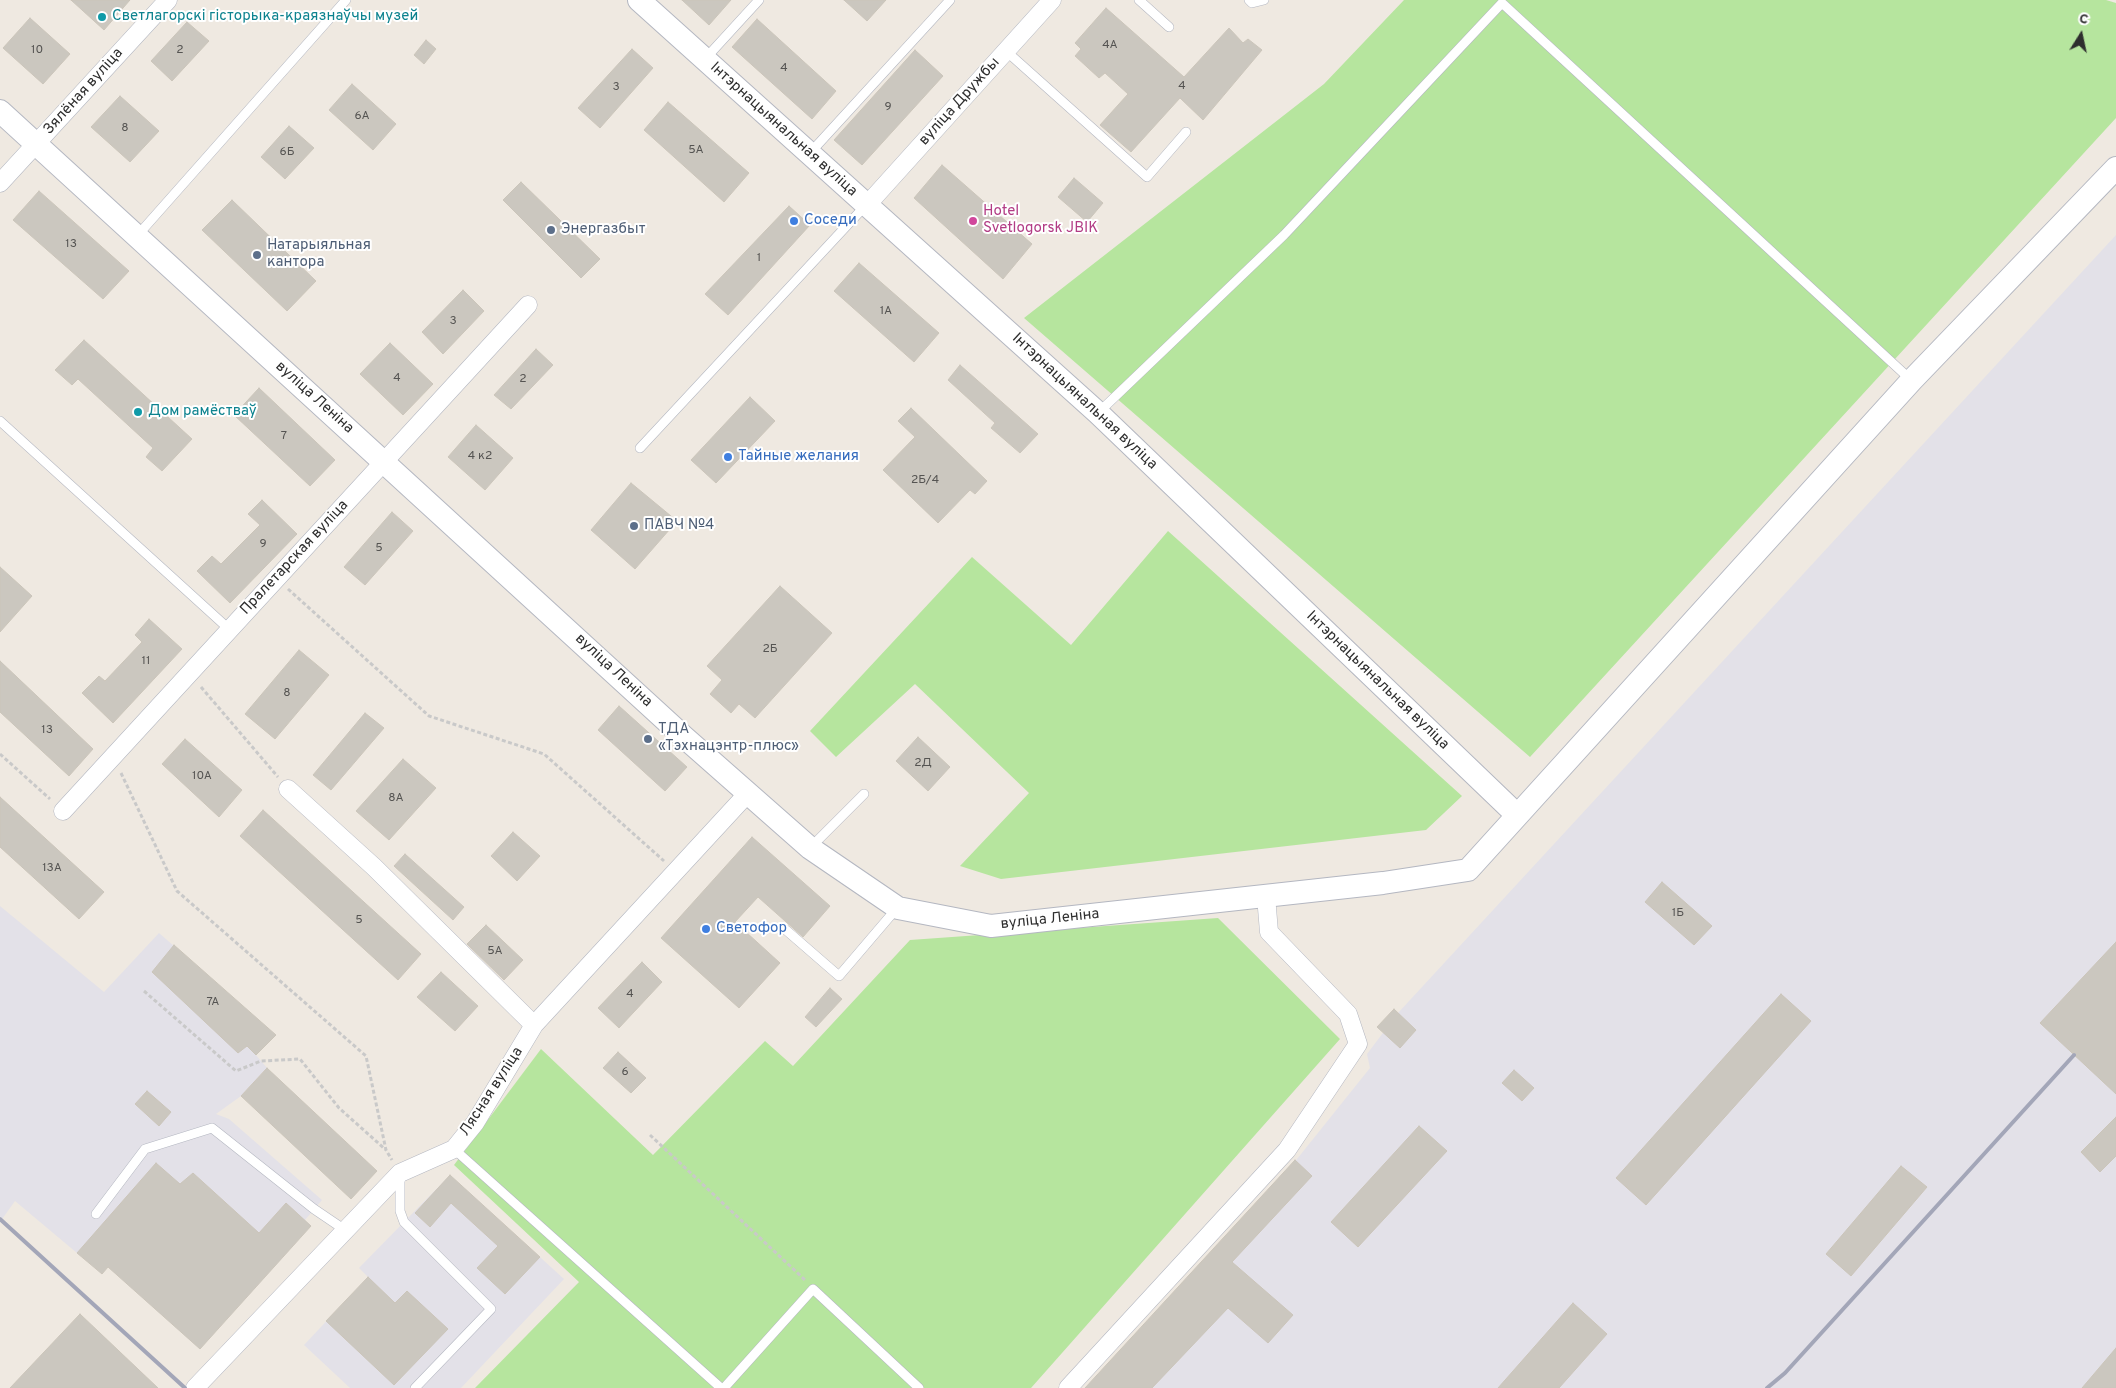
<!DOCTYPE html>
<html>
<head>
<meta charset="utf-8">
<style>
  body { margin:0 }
  #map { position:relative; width:2116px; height:1388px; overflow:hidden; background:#efe9e1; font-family:Overpass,sans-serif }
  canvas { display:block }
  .north { position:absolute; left:2056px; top:10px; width:50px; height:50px; -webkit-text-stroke:4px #fff; paint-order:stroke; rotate:10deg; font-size:14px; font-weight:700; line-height:20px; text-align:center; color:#2e2e2e }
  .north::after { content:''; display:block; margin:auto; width:18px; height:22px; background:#2e2e2e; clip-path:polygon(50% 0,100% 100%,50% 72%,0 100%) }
</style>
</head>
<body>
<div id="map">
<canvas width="2116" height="1388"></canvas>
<div class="north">С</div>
</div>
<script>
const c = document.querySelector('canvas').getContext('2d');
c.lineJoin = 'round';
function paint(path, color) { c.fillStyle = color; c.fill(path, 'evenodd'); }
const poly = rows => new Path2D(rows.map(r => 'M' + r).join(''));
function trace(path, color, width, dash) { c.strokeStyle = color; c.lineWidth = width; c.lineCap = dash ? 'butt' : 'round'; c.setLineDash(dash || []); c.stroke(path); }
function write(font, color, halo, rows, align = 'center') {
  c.font = font + ' Overpass,sans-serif'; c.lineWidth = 4; c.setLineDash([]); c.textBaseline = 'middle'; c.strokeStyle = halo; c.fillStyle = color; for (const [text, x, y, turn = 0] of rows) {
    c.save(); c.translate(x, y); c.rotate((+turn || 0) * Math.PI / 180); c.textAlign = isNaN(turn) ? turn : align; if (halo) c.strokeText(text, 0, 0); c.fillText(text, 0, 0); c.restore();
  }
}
paint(poly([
  [2116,235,2116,1388,1086,1388,1293,1164,1370,1068,1367,1054,1398,1013],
  [0,906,104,992,159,933,276,1035,256,1055,267,1068,241,1096,216,1114,229,1119,322,1200,305,1220,311,1226,200,1349,108,1267,102,1274,15,1201,0,1222],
  [450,1175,564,1279,461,1388,350,1388,304,1345,368,1277,359,1268]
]), '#e3e1e8');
paint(poly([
  [1404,0,2106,0,2116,3,2116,118,1530,757,1024,318,1324,84],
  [1168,531,1462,796,1426,830,1001,879,960,866,1029,793,915,684,836,757,810,731,972,557,1071,645],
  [1218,918,1340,1039,1031,1388,475,1388,579,1282,454,1165,541,1049,653,1155,765,1041,793,1066,910,940]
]), '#b6e59e');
const building = poly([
  [71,0,130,0,104,30,71,0],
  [682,0,731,0,709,25,682,0],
  [844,0,886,0,867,21,844,0],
  [1106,8,1184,77,1229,28,1243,43,1248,39,1262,50,1203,120,1180,98,1131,152,1100,125,1128,94,1105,73,1099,78,1075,56,1081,49,1075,43,1106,8],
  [30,18,70,54,43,84,3,48,30,18],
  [757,19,836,91,812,119,732,47,757,19],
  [187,22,209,41,172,81,151,61,187,22],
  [426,40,436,49,424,64,414,55,426,40],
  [632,49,653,68,600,128,578,108,632,49],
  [915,50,943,76,862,165,834,140,915,50],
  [352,84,396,124,373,150,329,110,352,84],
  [120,96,159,131,130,162,91,127,120,96],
  [668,102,749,173,724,202,644,130,668,102],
  [289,126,314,148,285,179,261,157,289,126],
  [942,165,1032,244,1003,279,914,198,942,165],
  [1074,178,1103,203,1087,222,1058,197,1074,178],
  [521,182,600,259,581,278,503,200,521,182],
  [39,191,129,271,103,299,13,220,39,191],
  [232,200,316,281,287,311,202,230,232,200],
  [789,206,810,225,728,315,705,294,789,206],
  [859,263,939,333,914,362,834,291,859,263],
  [463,290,484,311,443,354,422,332,463,290],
  [84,340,192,439,162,471,146,457,153,448,78,379,72,385,55,370,84,340],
  [390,343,433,384,403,415,360,374,390,343],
  [536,349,553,365,511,409,494,395,536,349],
  [960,365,1038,434,1020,453,991,428,995,423,948,380,960,365],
  [259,388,335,460,310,486,234,415,259,388],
  [750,397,775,421,716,483,691,460,750,397],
  [911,408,987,481,975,494,970,490,938,523,883,470,915,437,898,421,911,408],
  [476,425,513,458,485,490,448,457,476,425],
  [631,483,677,521,635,569,591,530,631,483],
  [262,500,297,534,230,603,197,571,212,556,221,564,260,525,248,514,262,500],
  [392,512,413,531,365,585,344,567,392,512],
  [0,567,32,596,0,632,0,567],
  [780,586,832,633,755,718,739,704,731,713,710,694,722,680,707,666,780,586],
  [149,619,182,649,113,723,82,693,99,676,105,681,142,642,135,635,149,619],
  [299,650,329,675,275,739,245,714,299,650],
  [0,661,93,749,69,776,0,712,0,661],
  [619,706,687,767,665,791,598,730,619,706],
  [365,713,384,728,331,790,313,775,365,713],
  [918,737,950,767,928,791,896,761,918,737],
  [185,739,242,790,219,817,162,764,185,739],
  [403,759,436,788,389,840,356,811,403,759],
  [0,797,104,892,79,919,0,847,0,797],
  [263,810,421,954,398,980,240,836,263,810],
  [513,832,540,856,517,881,491,856,513,832],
  [752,837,830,906,803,937,758,897,735,922,780,963,739,1008,661,938,752,837],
  [405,854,464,907,453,920,394,866,405,854],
  [1662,882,1712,926,1694,945,1645,902,1662,882],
  [486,925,523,960,504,980,467,944,486,925],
  [2116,942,2116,1094,2040,1023,2116,942],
  [174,945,276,1035,256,1055,247,1046,238,1053,152,972,174,945],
  [642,962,662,982,619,1028,598,1008,642,962],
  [441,972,478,1006,455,1031,417,997,441,972],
  [830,988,842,999,816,1027,805,1017,830,988],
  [1781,994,1811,1021,1646,1205,1616,1178,1781,994],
  [1394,1009,1416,1030,1400,1048,1377,1027,1394,1009],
  [618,1052,646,1078,631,1093,603,1068,618,1052],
  [267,1068,377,1171,351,1199,241,1096,267,1068],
  [1514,1070,1534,1088,1522,1101,1502,1083,1514,1070],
  [147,1091,171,1112,159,1126,135,1104,147,1091],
  [2116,1117,2116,1156,2100,1172,2081,1152,2116,1117],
  [1419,1126,1447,1151,1358,1247,1331,1222,1419,1126],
  [1295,1160,1312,1176,1232,1262,1293,1315,1268,1343,1228,1308,1152,1388,1085,1388,1295,1160],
  [156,1163,180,1184,193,1173,259,1233,286,1203,311,1226,200,1349,108,1267,102,1274,77,1253,156,1163],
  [1901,1166,1927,1187,1851,1276,1826,1254,1901,1166],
  [450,1175,540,1257,505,1294,477,1268,498,1246,451,1203,430,1227,415,1213,450,1175],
  [368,1277,395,1303,407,1291,448,1329,394,1385,326,1321,368,1277],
  [1573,1303,1607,1334,1559,1388,1498,1388,1573,1303],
  [80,1314,158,1388,10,1388,80,1314],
  [2116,1348,2116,1388,2082,1388,2116,1348]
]);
paint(building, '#cbc7bf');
trace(building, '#cbc5ba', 1);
const service = poly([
  [1139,0,1169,27],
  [1249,0,1252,3,1264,0],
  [1006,51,1147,177,1186,132],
  [705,59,759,0],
  [810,153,950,0],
  [137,236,346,0],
  [1098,413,1284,235,1502,3,1911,380],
  [0,421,230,630],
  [640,448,866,205],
  [810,848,864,794],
  [786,930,839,976,897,908],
  [454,1149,721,1388],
  [400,1176,400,1211,404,1222,491,1309,415,1388],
  [96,1214,145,1149,212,1128,314,1209,345,1230],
  [724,1388,813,1289,919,1388]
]);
const minor = poly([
  [0,183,168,0],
  [867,205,1052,0],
  [288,789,374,867,534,1025],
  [63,811,528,305],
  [195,1388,400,1173,454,1149,475,1123,534,1025,748,793],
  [1068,1388,1287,1150,1358,1044,1348,1014,1269,932,1266,896]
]);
const tertiary = poly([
  [639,0,1098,413,1517,815],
  [0,111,684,737,810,848,898,908,991,926,1383,883,1468,870,1912,380,2116,168]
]);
trace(service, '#b4b7c1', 10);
trace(minor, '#b4b7c1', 19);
trace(tertiary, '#b4b7c1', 24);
trace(poly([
  [288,589,429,716,544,754,664,861],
  [201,687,278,777],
  [0,754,50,799],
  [121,773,177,891,366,1056,386,1150,392,1160],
  [144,991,236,1071,261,1061,300,1059,339,1108,386,1150],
  [650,1135,805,1280]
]), '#c9c9c9', 3, [4, 2.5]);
trace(service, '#fff', 9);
trace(minor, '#fff', 18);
trace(tertiary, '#fff', 22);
trace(poly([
  [0,1219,185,1388],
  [1767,1388,1785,1373,2074,1055]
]), '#a3a6b8', 4);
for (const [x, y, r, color] of [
  [102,17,5,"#0f9aa8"],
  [794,221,5,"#3f7fe0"],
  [973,221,5,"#d1479c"],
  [551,230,5,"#5c6f8a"],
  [257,255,5,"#5c6f8a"],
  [138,412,5,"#0f9aa8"],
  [728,457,5,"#3f7fe0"],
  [634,526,5,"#5c6f8a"],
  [648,739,5,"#5c6f8a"],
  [706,929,5,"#3f7fe0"]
]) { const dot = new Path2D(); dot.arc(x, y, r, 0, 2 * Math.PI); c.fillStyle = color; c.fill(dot); trace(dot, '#fff', 2); }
write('12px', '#555452', null, [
  ["4А",1110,46],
  ["10",37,51],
  ["2",180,51],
  ["4",784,69],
  ["4",1182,87],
  ["3",616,88],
  ["9",888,108],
  ["6А",362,117],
  ["8",125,129],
  ["5А",696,151],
  ["6Б",287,153],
  ["13",71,245],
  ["1",759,259],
  ["1А",886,312],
  ["3",453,322],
  ["4",397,379],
  ["2",523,380],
  ["7",284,437],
  ["4 к2",480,457],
  ["2Б/4",925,481],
  ["9",263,545],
  ["5",379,549],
  ["2Б",770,650],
  ["11",146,662],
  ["8",287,694],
  ["13",47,731],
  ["2Д",923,764],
  ["10А",202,777],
  ["8А",396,799],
  ["13А",52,869],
  ["1Б",1678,914],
  ["5",359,921],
  ["5А",495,952],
  ["4",630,995],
  ["7А",213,1003],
  ["6",625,1073]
]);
write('15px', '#0d838f', '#fff', [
  ["Светлагорскі гісторыка-краязнаўчы музей",112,17],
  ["Дом рамёстваў",148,412]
], 'left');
write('15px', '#2e2e2e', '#fff', [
  ["Зялёная вуліца",84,92,-48],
  ["вуліца Дружбы",960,102,-48],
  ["Інтэрнацыянальная вуліца",783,130,42],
  ["вуліца Леніна",314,398,42],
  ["Інтэрнацыянальная вуліца",1084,402,43],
  ["Пралетарская вуліца",295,558,-47],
  ["вуліца Леніна",613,671,43],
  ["Інтэрнацыянальная вуліца",1377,681,44],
  ["вуліца Леніна",1050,920,-6],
  ["Лясная вуліца",492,1092,-57]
]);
write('15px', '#b23c85', '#fff', [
  ["Hotel",983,212],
  ["Svetlogorsk JBIK",983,229]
], 'left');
write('15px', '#366cbe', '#fff', [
  ["Соседи",804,221],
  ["Тайные желания",738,457],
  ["Светофор",716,929]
], 'left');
write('15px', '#4e5e75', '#fff', [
  ["Энергазбыт",561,230],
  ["Натарыяльная",267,246],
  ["кантора",267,263],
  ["ПАВЧ №4",644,526],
  ["ТДА",658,730],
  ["«Тэхнацэнтр-плюс»",658,747]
], 'left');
</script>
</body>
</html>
